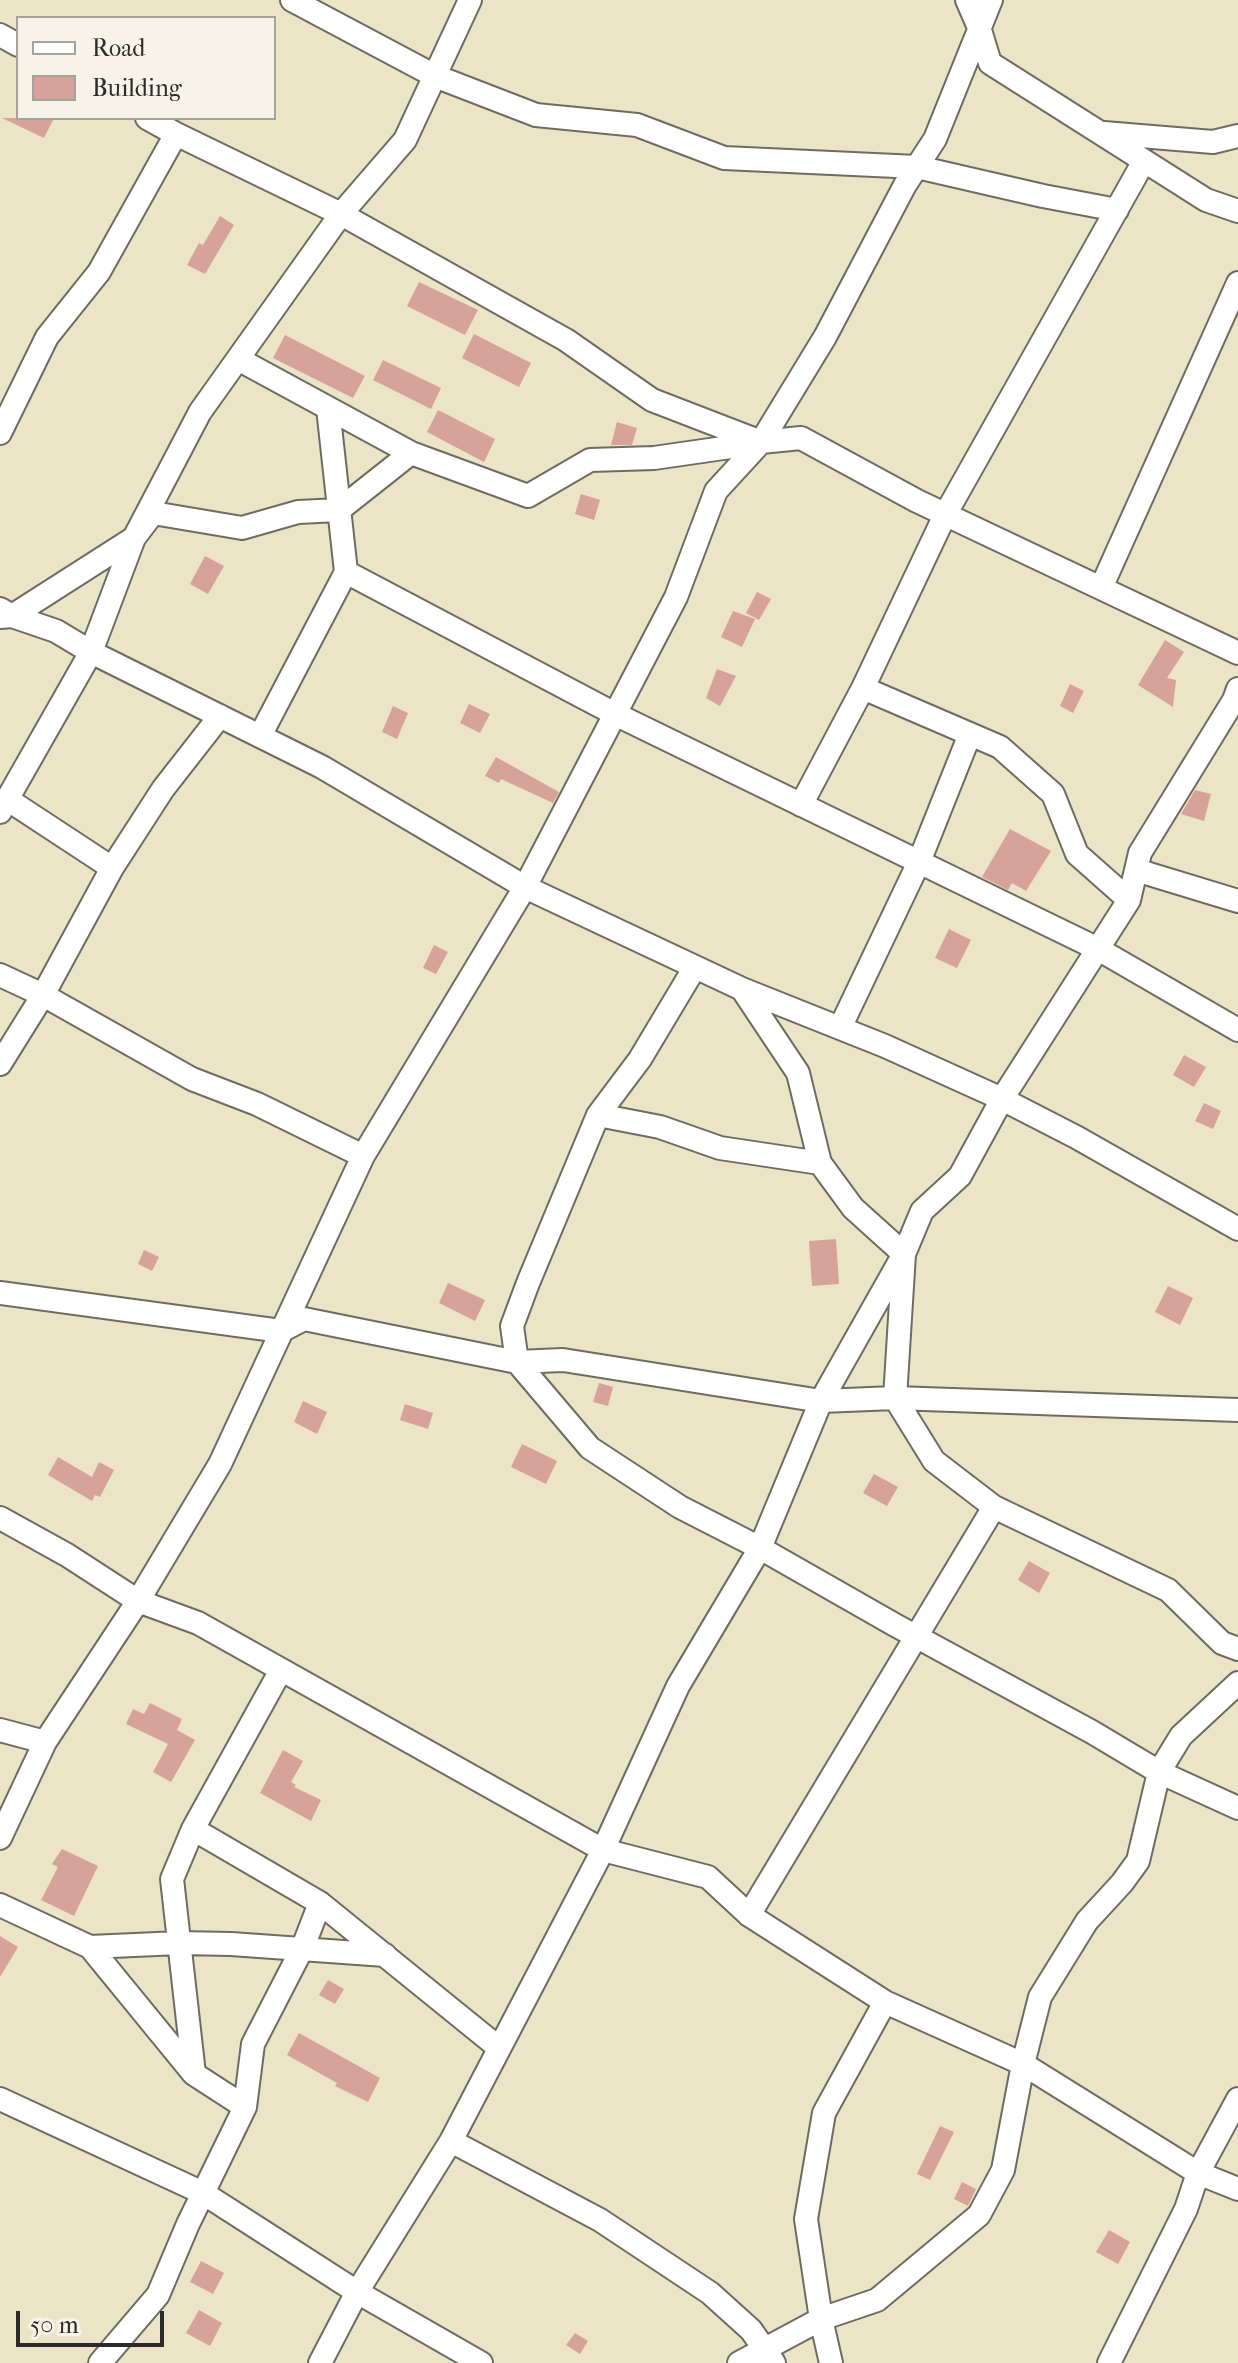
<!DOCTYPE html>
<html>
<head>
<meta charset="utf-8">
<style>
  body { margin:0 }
  #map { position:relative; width:1238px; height:2363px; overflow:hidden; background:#ebe4c6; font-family:"IM FELL French Canon",serif }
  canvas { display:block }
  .legend { position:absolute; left:16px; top:16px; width:260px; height:104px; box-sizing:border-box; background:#f7f3e8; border:2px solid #a5a39c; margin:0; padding:10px 14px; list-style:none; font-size:24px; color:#2b2b2b }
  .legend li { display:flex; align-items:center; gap:16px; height:40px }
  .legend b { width:40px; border:2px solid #a5a39c }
  .scale { position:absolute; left:16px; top:2311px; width:148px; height:36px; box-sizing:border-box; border:4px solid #2b2b2b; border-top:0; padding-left:10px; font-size:24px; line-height:28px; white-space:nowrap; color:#2b2b2b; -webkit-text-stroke:6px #f7f3e8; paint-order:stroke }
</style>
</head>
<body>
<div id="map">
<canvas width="1238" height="2363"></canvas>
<ul class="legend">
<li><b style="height:10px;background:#fff"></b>Road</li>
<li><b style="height:22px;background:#d6a29a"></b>Building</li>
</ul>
<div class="scale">50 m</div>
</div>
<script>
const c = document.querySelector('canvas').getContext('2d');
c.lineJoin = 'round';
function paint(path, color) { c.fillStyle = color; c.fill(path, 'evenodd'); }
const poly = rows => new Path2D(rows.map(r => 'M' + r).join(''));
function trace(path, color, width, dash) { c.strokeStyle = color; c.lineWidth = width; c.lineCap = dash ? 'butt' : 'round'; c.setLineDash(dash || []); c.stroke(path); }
paint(poly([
  [2,118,54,118,44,138],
  [220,216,234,225,205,274,187,265,199,243,203,245],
  [419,282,478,310,465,335,407,306],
  [474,334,531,363,519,387,462,358],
  [285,335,365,376,353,398,273,358],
  [383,360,441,388,431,409,373,380],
  [438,410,495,439,484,462,427,432],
  [617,422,637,428,632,445,611,445],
  [581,494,600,500,594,520,575,514],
  [205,556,224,566,208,594,190,584],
  [757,592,771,599,759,620,746,613],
  [733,611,755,619,742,647,721,637],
  [1165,640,1184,652,1167,678,1176,680,1173,707,1138,685],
  [717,669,736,676,720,706,706,698],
  [1070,684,1084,691,1073,713,1060,706],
  [469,704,490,714,480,733,460,723],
  [393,706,408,713,397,739,382,732],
  [496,757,559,792,553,803,501,779,499,783,485,776],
  [1195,790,1211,794,1204,821,1181,814],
  [1010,829,1051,851,1026,891,1012,883,1008,890,982,877],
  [949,929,971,940,957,968,935,958],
  [434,945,448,952,436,974,423,968],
  [1184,1055,1206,1067,1194,1087,1173,1075],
  [1204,1103,1221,1111,1213,1129,1195,1121],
  [836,1239,839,1284,812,1286,809,1241],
  [144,1250,159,1257,152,1271,138,1264],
  [448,1283,485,1300,475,1321,439,1303],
  [1168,1286,1193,1298,1180,1325,1155,1312],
  [599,1383,613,1387,608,1406,593,1402],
  [303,1401,327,1412,317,1434,294,1422],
  [405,1404,433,1413,428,1429,400,1420],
  [522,1444,557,1461,546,1484,511,1467],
  [58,1457,92,1477,99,1462,114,1470,100,1497,95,1495,92,1501,48,1475],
  [874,1474,898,1487,887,1506,863,1493],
  [1029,1561,1050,1573,1039,1593,1018,1580],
  [150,1703,182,1719,177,1730,195,1740,171,1782,153,1772,168,1744,126,1724,133,1709,144,1714],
  [283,1750,303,1761,291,1782,296,1785,294,1787,321,1800,311,1821,260,1793],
  [62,1849,98,1866,74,1916,41,1900,58,1867,52,1864],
  [0,1936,18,1947,0,1977],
  [328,1980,344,1989,335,2004,319,1995],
  [299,2033,380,2078,368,2102,335,2086,337,2083,287,2055],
  [940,2126,954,2132,930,2180,917,2174],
  [962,2182,976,2189,968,2206,954,2199],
  [1109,2230,1130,2242,1118,2264,1096,2252],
  [201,2261,224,2273,213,2294,190,2282],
  [199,2310,222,2323,210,2346,186,2333],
  [575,2333,588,2341,580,2354,566,2345]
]), '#d6a29a');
const minor = poly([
  [292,0,435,76,536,115,637,125,724,158,917,167,1043,196,1117,210],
  [967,0,980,30,990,63,1206,200,1238,211],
  [0,35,18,45],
  [147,118,176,134,341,214,566,340,652,400,761,442,801,438,917,501,1238,653],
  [1104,133,1213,142,1238,136],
  [238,359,411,453],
  [0,433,47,337,99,272,176,134],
  [346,572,615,714,1098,949,1238,1030],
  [1101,588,1238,283],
  [0,609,12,616,56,631,91,652,322,767,525,887,742,989,885,1046,1002,1099,1076,1137,1238,1229],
  [1,617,12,616,134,538,153,513,242,528,298,512,339,510,411,453,528,496,590,460,654,458,758,443],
  [863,688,1000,747,1053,794,1077,854,1129,900],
  [260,736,346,572,328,408],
  [7,799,112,868],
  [801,805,863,688,945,515,1144,161],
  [0,812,91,652,134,538,200,412,341,214,405,140,470,0],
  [1136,870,1238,901],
  [695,967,640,1059,598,1115,528,1283,512,1326,517,1362,590,1448,680,1507,760,1548,895,1625,1092,1732,1159,1772,1238,1808],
  [0,975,43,995,192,1079,257,1104,363,1156],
  [742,989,798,1073,820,1163,853,1208,904,1254,895,1398,934,1461,994,1507,1168,1590,1222,1643,1238,1649],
  [840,1028,919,862,970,734],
  [0,1064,43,995,112,868,163,789,220,716],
  [598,1115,660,1127,720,1148,820,1163],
  [0,1293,281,1331,304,1319,517,1362,563,1360,821,1401,895,1398,1238,1410],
  [0,1518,67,1555,138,1601,198,1623,603,1850,708,1877,749,1915,885,2002,1023,2064,1198,2173,1238,2189],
  [0,1730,45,1742],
  [193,1829,320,1903,499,2048],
  [0,1838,45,1742,138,1601,220,1464,363,1156,525,887,676,597,716,491,761,442,825,337,905,185,935,139,991,0],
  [0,1905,90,1947,179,1943,231,1944,385,1955],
  [749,1915,994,1507],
  [90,1947,193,2073],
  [0,2099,203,2193,357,2292,481,2363],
  [245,2107,194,2074,172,1879,193,1829,281,1670],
  [451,2141,600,2220,710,2293,751,2330,774,2363],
  [100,2363,158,2295,188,2224,245,2107,253,2044,303,1947,320,1903],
  [320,2363,357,2292,451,2141,603,1850,678,1686,760,1548,821,1401,904,1254,922,1211,960,1176,1002,1099,1129,900,1140,853,1234,700,1238,689],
  [739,2363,821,2319,877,2300,979,2215,1003,2170,1023,2064,1040,1997,1087,1921,1122,1883,1138,1861,1159,1772,1181,1736,1238,1683],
  [831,2363,821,2319,806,2219,824,2113,885,2002],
  [1109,2363,1186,2209,1198,2173,1238,2099]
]);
trace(minor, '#6e6c61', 26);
trace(minor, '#fff', 22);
</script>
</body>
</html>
